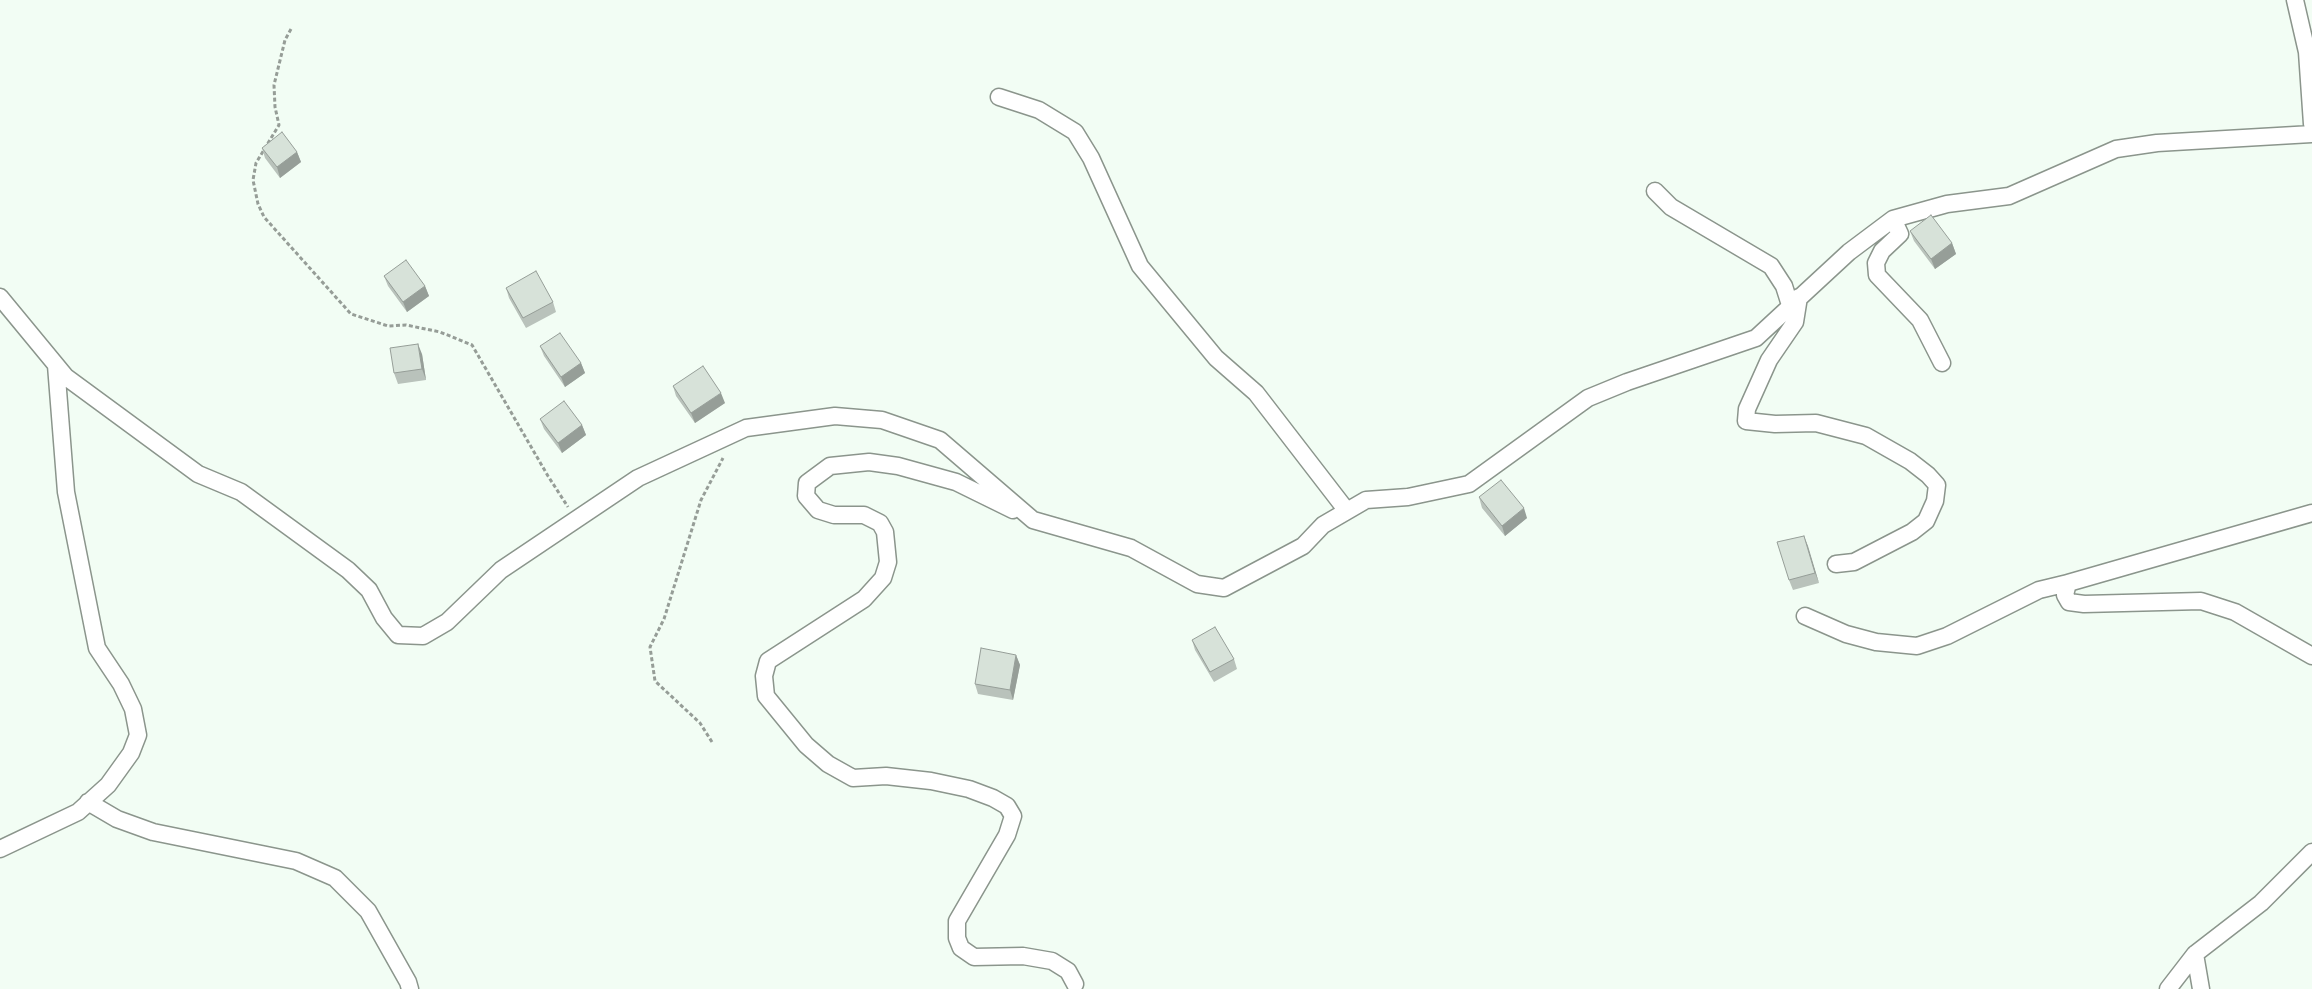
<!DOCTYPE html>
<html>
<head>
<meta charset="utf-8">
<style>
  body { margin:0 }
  canvas { display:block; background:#f2fdf4 }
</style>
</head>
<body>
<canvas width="2312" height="989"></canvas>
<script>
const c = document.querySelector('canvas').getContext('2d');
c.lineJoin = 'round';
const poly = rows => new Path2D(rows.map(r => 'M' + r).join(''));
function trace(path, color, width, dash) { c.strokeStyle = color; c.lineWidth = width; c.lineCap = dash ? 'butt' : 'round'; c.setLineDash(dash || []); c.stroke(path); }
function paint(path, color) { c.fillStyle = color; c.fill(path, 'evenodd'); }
const minor = poly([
  [2295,0,2307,52,2312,124],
  [999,97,1039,110,1075,132,1091,158,1140,266,1216,358,1256,393,1347,511],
  [1655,191,1671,207,1771,266,1784,286,1790,305],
  [1893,219,1900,234,1882,251,1876,263,1877,275,1920,320,1942,363],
  [0,297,66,377,198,474,241,492,348,570,369,590,384,618,398,635,423,636,447,622,501,570,638,478,746,428,835,416,882,420,940,440,1033,520,1131,548,1197,584,1224,588,1303,546,1323,525,1366,500,1408,497,1469,484,1588,398,1627,382,1756,338,1849,252,1893,219,1947,204,2009,196,2116,149,2157,143,2312,134],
  [1799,297,1795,322,1769,360,1747,409,1746,421,1775,424,1816,423,1866,436,1910,461,1928,475,1937,485,1935,501,1926,521,1912,532,1854,562,1836,564],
  [1013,510,956,482,898,466,869,462,830,466,807,483,806,496,818,510,834,515,864,515,880,523,885,532,888,562,883,578,864,599,768,661,764,676,766,696,806,745,828,764,853,778,886,776,931,781,969,789,993,798,1007,806,1013,816,1007,835,957,921,957,938,961,948,974,957,1023,956,1052,961,1068,971,1075,984],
  [2312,513,2068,583,2065,595,2069,602,2084,604,2201,601,2235,612,2312,656],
  [1805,616,1846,634,1876,642,1917,646,1947,636,2039,590,2068,583],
  [88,802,117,819,153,832,296,861,335,878,368,911,408,982,410,989],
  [0,849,78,812,108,785,131,753,138,735,133,709,121,684,97,648,66,492,56,365],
  [2195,954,2201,989],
  [2168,989,2195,954,2261,903,2312,852]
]);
trace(minor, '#8b958c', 19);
trace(poly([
  [291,29,285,40,274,85,275,107,279,125,256,163,253,180,258,204,264,217,351,314,388,326,406,325,440,332,472,345,548,476,568,507],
  [712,742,700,723,655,681,650,647,664,619,701,500,723,458]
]), '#969d97', 3, [4, 2.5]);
trace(minor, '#fff', 16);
paint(poly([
  [262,148,297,152,301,162,280,178,265,158],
  [1910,231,1952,243,1956,254,1935,269,1914,241],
  [384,276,425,286,429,296,407,312,388,286],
  [506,288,553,302,556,312,526,328,509,298],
  [540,346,581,363,585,373,565,387,544,356],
  [422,354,426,380,398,384,394,373],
  [673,386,725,403,695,423,676,396],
  [540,419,582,425,586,435,562,453,544,429],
  [1479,497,1527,518,1505,536,1482,508],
  [1804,536,1819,583,1793,590,1789,580],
  [1192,640,1234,659,1237,669,1214,682,1195,650],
  [1016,655,1020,665,1013,700,978,694,975,684]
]), '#b9c2bb');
paint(poly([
  [297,152,301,162,280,178,277,167],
  [1952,243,1956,254,1935,269,1931,259],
  [425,286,429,296,407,312,403,302],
  [418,344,422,354,426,380,422,369],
  [581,363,585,373,565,387,561,377],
  [721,393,725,403,695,423,691,413],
  [582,425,586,435,562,453,558,443],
  [1524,508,1527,518,1505,536,1502,526],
  [1804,536,1808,546,1819,583,1815,573],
  [1016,655,1020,665,1013,700,1010,690]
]), '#969e98');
const building = poly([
  [282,132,297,152,277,167,262,148,282,132],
  [1931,215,1952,243,1931,259,1910,231,1931,215],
  [406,260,425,286,403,302,384,276,406,260],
  [536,271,553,302,523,318,506,288,536,271],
  [560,333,581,363,561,377,540,346,560,333],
  [418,344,422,369,394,373,390,348,418,344],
  [703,366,721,393,691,413,673,386,703,366],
  [564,401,582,425,558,443,540,419,564,401],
  [1501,480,1524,508,1502,526,1479,497,1501,480],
  [1804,536,1815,573,1789,580,1777,542,1804,536],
  [1215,627,1234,659,1210,672,1192,640,1215,627],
  [981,648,1016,655,1010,690,975,684,981,648]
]);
paint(building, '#d7e2d9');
trace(building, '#969e98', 1);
</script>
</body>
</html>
